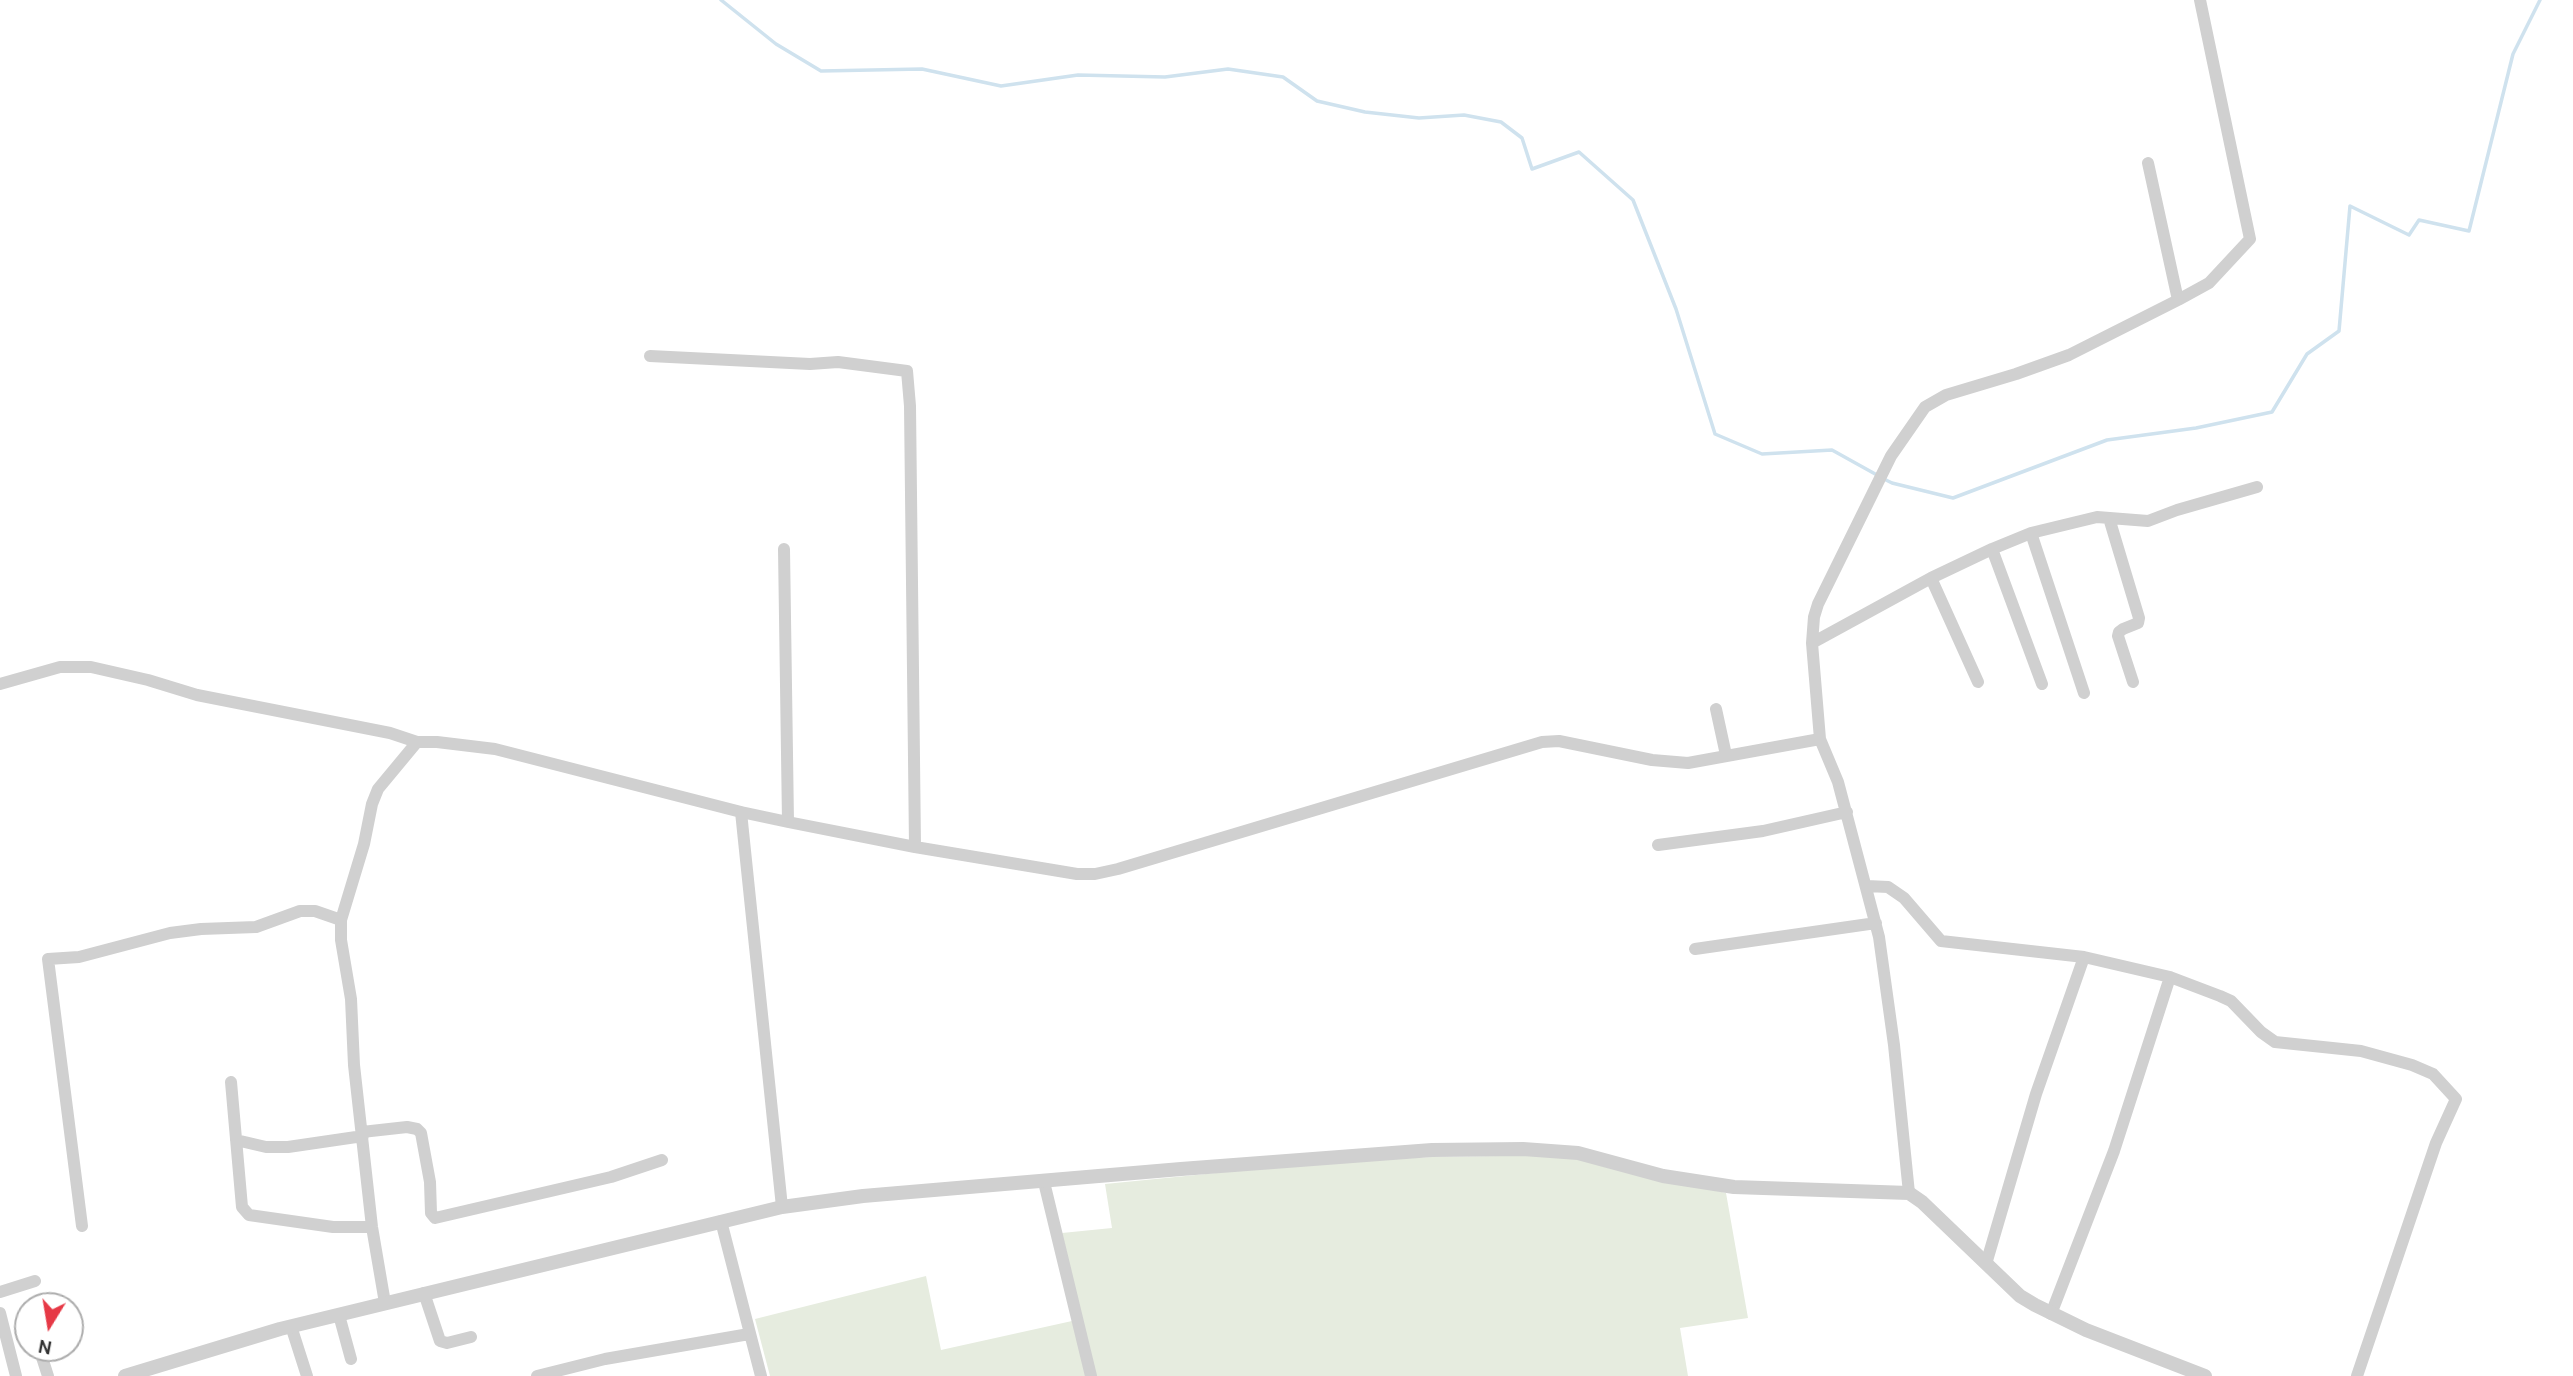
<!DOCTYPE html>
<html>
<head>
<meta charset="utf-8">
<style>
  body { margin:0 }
  #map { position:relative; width:2573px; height:1376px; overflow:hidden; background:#fff; font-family:Overpass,sans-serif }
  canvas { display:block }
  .north { position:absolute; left:14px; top:1292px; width:70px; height:70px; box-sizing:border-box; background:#fff; border:2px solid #adadad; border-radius:50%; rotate:191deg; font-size:19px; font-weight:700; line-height:28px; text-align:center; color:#333 }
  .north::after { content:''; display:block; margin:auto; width:24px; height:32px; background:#e63946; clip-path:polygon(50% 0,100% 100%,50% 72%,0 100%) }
</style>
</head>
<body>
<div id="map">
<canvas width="2573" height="1376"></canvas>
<div class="north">N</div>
</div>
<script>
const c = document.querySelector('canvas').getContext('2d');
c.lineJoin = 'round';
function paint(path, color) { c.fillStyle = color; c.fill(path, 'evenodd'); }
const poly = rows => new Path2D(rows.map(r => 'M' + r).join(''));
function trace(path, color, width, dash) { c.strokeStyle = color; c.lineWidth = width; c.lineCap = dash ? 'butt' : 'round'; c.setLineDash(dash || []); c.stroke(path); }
paint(poly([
  [1564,1155,1726,1193,1748,1318,1680,1328,1688,1376,1096,1376,1062,1233,1112,1228,1105,1184,1317,1163,1432,1157],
  [926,1276,941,1350,1072,1321,1086,1376,770,1376,755,1319]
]), '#e6ecdf');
trace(poly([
  [721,0,776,44,821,71,922,69,1001,86,1078,75,1165,77,1228,69,1283,77,1317,101,1365,112,1419,118,1464,115,1501,122,1522,138,1532,169,1579,152,1633,200,1676,309,1715,434,1762,454,1832,450,1877,475],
  [1884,479,1892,483,1953,498,2107,440,2196,428,2272,412,2307,354,2339,331,2350,206,2409,235,2419,220,2469,231,2513,54,2540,0]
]), '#cfe2ee', 3.5);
trace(poly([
  [2148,163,2178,300],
  [650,356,810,364,838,362,907,371,910,406,915,847],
  [2109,518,2139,618,2138,623,2123,629,2119,632,2118,636,2133,682],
  [2031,533,2084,693],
  [784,549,788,822],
  [1992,549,2042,684],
  [1931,578,1978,682],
  [1812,643,1931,578,1992,549,2031,533,2097,517,2148,521,2177,510,2257,487],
  [0,684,60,667,91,667,148,680,197,695,390,733,417,742,437,742,495,749,741,812,788,822,915,847,1077,874,1095,874,1118,869,1542,742,1559,741,1652,760,1688,763,1820,739],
  [1716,709,1726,755],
  [741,812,782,1207],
  [1658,845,1763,831,1847,812],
  [1867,886,1888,887,1904,898,1941,941,2084,957,2036,1094,1986,1264],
  [1695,949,1876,923],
  [2084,957,2170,977,2220,996,2231,1001,2261,1032,2275,1042,2361,1051,2412,1065,2433,1074,2456,1099,2436,1143,2357,1376],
  [231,1082,242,1207,249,1215,333,1227,372,1227],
  [362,1132,407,1127,417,1129,421,1133,430,1182,431,1213,435,1218,611,1177,662,1160],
  [236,1140,266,1147,288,1147,363,1136],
  [1044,1182,1091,1376],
  [1909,1193,1894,1045,1879,937,1838,782,1820,739,1812,643,1814,617,1818,604,1891,456,1925,407,1946,395,2016,374,2069,355,2178,300,2209,283,2250,239,2200,0],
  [721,1221,761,1376],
  [82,1226,48,959,79,957,170,933,201,929,256,927,300,911,315,911,341,920],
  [0,1292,35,1281],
  [424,1293,440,1341,447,1343,471,1337],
  [385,1303,372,1227,354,1065,351,999,341,940,341,920,364,844,372,804,378,789,417,742],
  [27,1308,28,1310],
  [0,1313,16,1376],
  [2051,1314,2114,1151,2170,977],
  [339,1315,351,1359],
  [291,1326,307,1376],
  [39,1348,48,1376],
  [537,1376,605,1359,749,1334]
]), '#d0d0d0', 12);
trace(poly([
  [125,1376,280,1329,782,1207,863,1196,1181,1169,1432,1150,1523,1149,1578,1153,1663,1176,1734,1187,1909,1193,1922,1202,2020,1296,2035,1305,2086,1330,2205,1376]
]), '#d0d0d0', 14);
</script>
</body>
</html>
